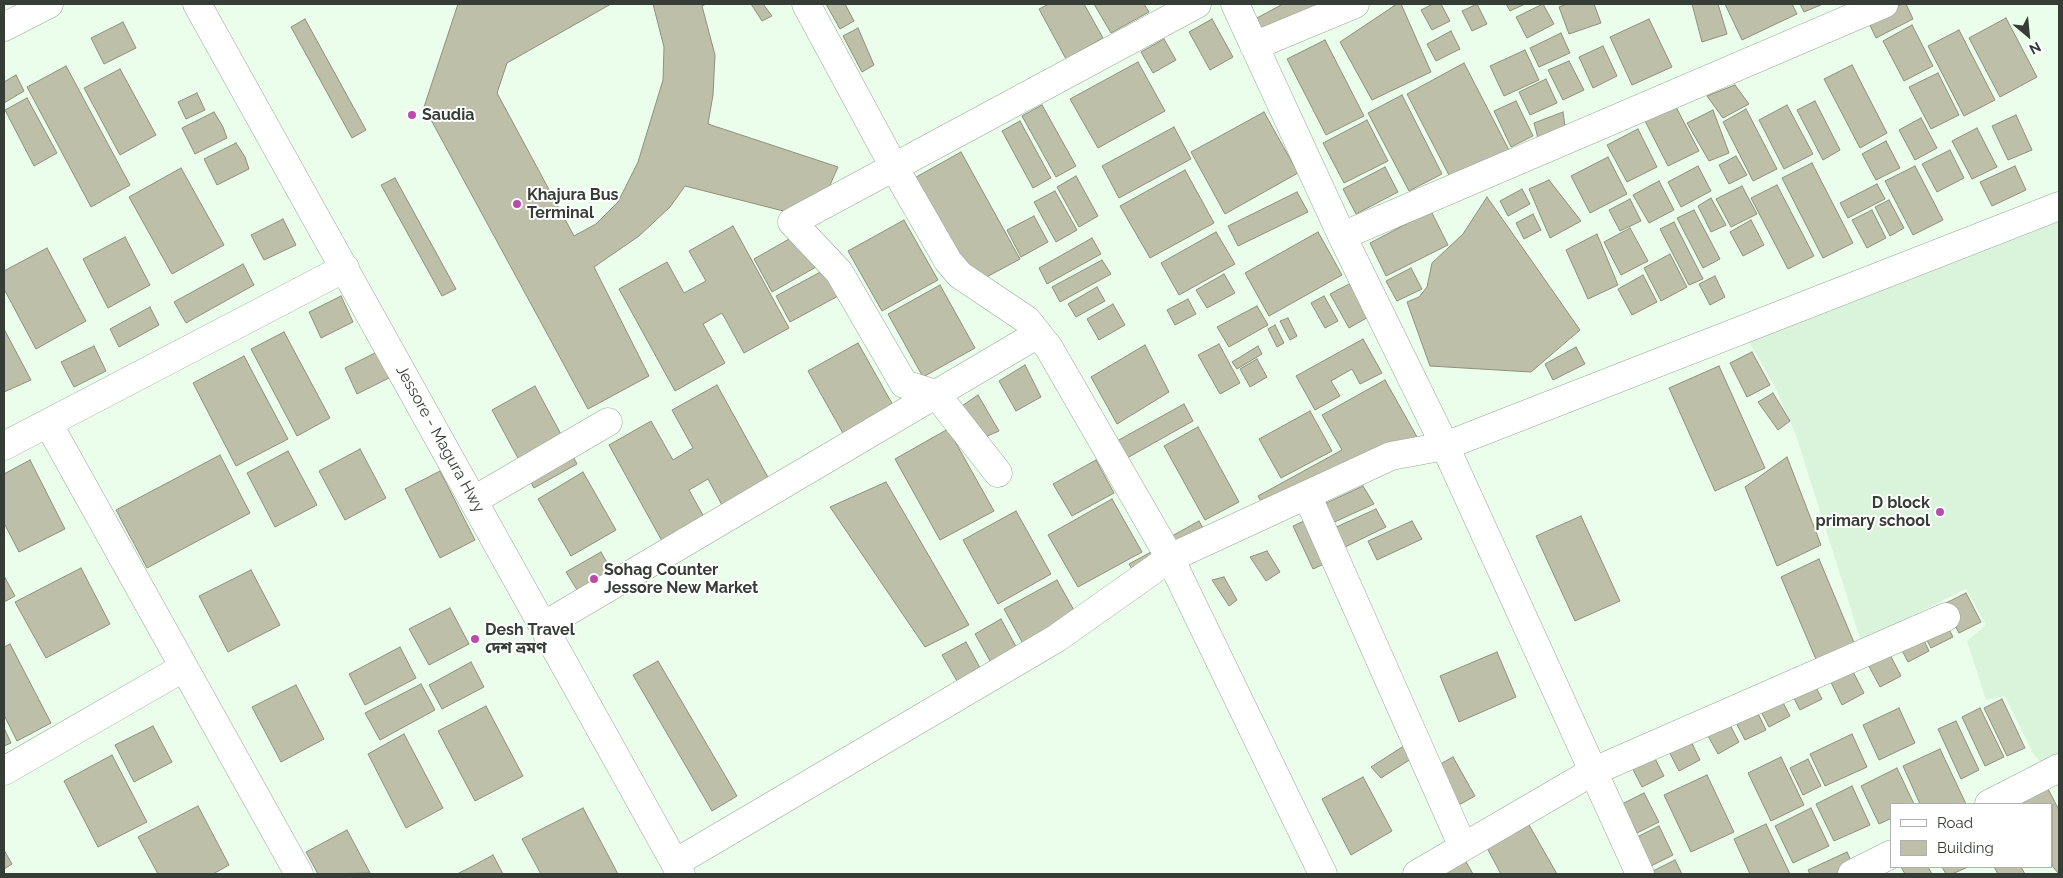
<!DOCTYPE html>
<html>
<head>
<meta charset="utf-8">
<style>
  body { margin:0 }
  #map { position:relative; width:2063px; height:878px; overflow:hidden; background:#ebfeec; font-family:Raleway,sans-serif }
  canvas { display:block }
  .frame { position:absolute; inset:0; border:5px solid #363d36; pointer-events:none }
  .legend { position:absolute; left:1890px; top:803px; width:162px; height:65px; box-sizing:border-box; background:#fff; border:1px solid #afb1af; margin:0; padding:6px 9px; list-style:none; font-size:15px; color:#363d36 }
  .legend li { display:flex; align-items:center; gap:10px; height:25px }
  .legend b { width:25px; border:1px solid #afb1af }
  .north { position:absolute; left:2003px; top:10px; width:50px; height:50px; -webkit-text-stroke:4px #fff; paint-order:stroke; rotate:152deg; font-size:14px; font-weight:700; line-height:20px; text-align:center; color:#363d36 }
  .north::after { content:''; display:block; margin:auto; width:18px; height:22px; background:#363d36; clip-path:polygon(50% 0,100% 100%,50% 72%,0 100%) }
</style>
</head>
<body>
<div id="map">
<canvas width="2063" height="878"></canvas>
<div class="frame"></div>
<ul class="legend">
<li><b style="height:6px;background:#fff"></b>Road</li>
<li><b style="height:14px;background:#bdbfa9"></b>Building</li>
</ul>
<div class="north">N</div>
</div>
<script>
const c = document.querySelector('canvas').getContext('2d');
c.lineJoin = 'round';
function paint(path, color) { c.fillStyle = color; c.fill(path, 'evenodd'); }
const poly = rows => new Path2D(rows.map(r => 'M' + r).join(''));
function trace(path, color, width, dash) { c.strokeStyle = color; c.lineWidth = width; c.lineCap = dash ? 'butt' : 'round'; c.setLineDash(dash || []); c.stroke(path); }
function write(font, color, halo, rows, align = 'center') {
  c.font = font + ' Raleway,"Noto Sans Bengali",sans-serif'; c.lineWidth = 4; c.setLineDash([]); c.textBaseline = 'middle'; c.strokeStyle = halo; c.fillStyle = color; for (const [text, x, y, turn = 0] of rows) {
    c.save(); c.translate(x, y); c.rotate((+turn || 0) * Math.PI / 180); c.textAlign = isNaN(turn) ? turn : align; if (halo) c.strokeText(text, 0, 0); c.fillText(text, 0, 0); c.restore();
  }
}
paint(poly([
  [2059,210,2059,760,2045,767,2033,753,2005,696,1986,700,1967,641,1986,625,1966,589,1861,641,1796,435,1775,387,1744,333]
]), '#daf3db');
const building = poly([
  [458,4,611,4,507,63,497,93,574,236,596,224,618,202,638,162,663,80,664,47,653,4,706,4,702,6,715,55,713,95,708,124,838,167,815,219,685,186,670,207,639,236,594,267,649,376,588,409,424,107,458,4],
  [751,4,763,4,772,16,762,21,751,4],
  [826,4,845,4,854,21,840,29,826,4],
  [1049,4,1084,4,1103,38,1066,59,1039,9,1049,4],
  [1094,4,1144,4,1149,12,1111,33,1094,4],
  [1283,4,1318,4,1330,17,1267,47,1255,19,1283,4],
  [1397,4,1401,4,1431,72,1372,100,1340,42,1397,4],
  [1433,4,1441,4,1450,21,1432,30,1421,10,1433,4],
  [1477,4,1487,24,1472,31,1462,11,1477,4],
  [1506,4,1525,4,1510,11,1506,4],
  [1543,4,1554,24,1527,38,1516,17,1543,4],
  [1567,4,1594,4,1601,23,1569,34,1559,7,1567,4],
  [1692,4,1718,4,1727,34,1702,42,1692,4],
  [1725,4,1792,4,1797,14,1742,40,1725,4],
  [1800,4,1823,4,1804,12,1800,4],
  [1902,4,1906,4,1913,19,1876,38,1868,21,1902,4],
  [2006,18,2037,77,2000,97,1969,38,2006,18],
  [305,19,366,130,352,138,291,27,305,19],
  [1212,19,1233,57,1210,70,1189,32,1212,19],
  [1649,19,1672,67,1632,85,1610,37,1649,19],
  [123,22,136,48,104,64,91,38,123,22],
  [1912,25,1933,66,1904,81,1883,41,1912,25],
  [858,28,874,65,862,72,843,36,858,28],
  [1959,30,1995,100,1964,116,1928,46,1959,30],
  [1451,31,1460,49,1436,61,1427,44,1451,31],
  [1561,33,1570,53,1539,67,1530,48,1561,33],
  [1164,39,1176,60,1153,73,1141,52,1164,39],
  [1325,40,1364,116,1326,135,1287,59,1325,40],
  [1603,46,1617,76,1593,88,1579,57,1603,46],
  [1525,50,1539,80,1504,96,1490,66,1525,50],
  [1569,61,1584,90,1563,100,1548,70,1569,61],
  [1138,62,1165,111,1098,148,1070,99,1138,62],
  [1464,63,1509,150,1451,179,1407,94,1464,63],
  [1852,65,1887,133,1860,148,1824,79,1852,65],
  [66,66,130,185,91,207,27,87,66,66],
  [120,69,156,135,120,155,84,88,120,69],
  [1938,73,1959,115,1931,129,1909,87,1938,73],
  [16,75,24,91,4,103,4,82,16,75],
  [1546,79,1557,103,1530,115,1519,92,1546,79],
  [1735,85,1749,104,1723,118,1707,96,1735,85],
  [197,93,205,110,186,119,178,102,197,93],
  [1402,95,1442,174,1409,191,1368,113,1402,95],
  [27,98,57,153,34,166,5,110,27,98],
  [1516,101,1533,136,1511,147,1494,111,1516,101],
  [1815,101,1840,150,1823,160,1797,110,1815,101],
  [1042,105,1076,166,1056,177,1022,116,1042,105],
  [1675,105,1699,151,1668,166,1645,121,1675,105],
  [1787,105,1813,154,1784,169,1759,120,1787,105],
  [1746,109,1777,169,1753,181,1723,122,1746,109],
  [1713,110,1729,153,1709,161,1687,123,1713,110],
  [214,112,223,127,227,138,195,154,182,128,214,112],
  [1264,112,1298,173,1225,214,1191,152,1264,112],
  [1563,112,1566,133,1539,142,1534,123,1563,112],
  [2016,115,2032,150,2008,160,1992,126,2016,115],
  [1921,118,1937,148,1915,160,1899,130,1921,118],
  [1367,120,1388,161,1344,183,1323,143,1367,120],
  [1020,121,1051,178,1033,188,1002,131,1020,121],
  [1174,127,1191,159,1119,198,1102,166,1174,127],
  [1977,128,1997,167,1972,179,1952,141,1977,128],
  [1638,129,1657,167,1627,182,1607,145,1638,129],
  [1886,141,1900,168,1876,180,1862,154,1886,141],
  [236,143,245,157,249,169,217,185,204,159,236,143],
  [1950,150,1964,178,1937,192,1922,164,1950,150],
  [961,152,1020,259,968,287,909,181,961,152],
  [1736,156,1747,175,1729,184,1719,165,1736,156],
  [1608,157,1627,194,1590,213,1571,176,1608,157],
  [1812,163,1853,243,1823,258,1782,178,1812,163],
  [1698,166,1711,191,1681,207,1668,182,1698,166],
  [1915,166,1943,220,1913,235,1885,181,1915,166],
  [2015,166,2026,190,1992,206,1980,182,2015,166],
  [1385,167,1398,192,1356,214,1343,189,1385,167],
  [181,168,224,245,172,274,129,197,181,168],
  [1185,170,1214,223,1150,258,1120,206,1185,170],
  [1076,176,1098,216,1079,227,1057,187,1076,176],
  [395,178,456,289,442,296,381,185,395,178],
  [1549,180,1581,221,1550,238,1529,189,1549,180],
  [1659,181,1674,210,1649,223,1633,195,1659,181],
  [1877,184,1885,199,1848,218,1840,203,1877,184],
  [1777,185,1814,256,1788,269,1751,198,1777,185],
  [1742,186,1757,214,1731,227,1716,199,1742,186],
  [1522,189,1530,204,1508,216,1500,201,1522,189],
  [1055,191,1077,230,1056,242,1034,202,1055,191],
  [1297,192,1308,212,1238,246,1228,226,1297,192],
  [1487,197,1580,330,1531,372,1430,366,1407,302,1419,297,1427,287,1432,263,1463,234,1487,197],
  [1711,198,1726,225,1711,232,1698,206,1711,198],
  [1630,199,1641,221,1620,231,1609,210,1630,199],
  [1889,200,1904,228,1890,236,1875,207,1889,200],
  [1694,210,1720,259,1703,268,1677,218,1694,210],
  [1872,210,1886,238,1867,248,1852,220,1872,210],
  [1431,211,1448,245,1386,276,1370,243,1431,211],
  [1533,214,1541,230,1524,239,1516,223,1533,214],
  [1034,216,1048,242,1021,257,1007,230,1034,216],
  [283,219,296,245,264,260,251,235,283,219],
  [904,220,938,280,882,311,848,251,904,220],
  [1751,220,1764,245,1743,256,1730,232,1751,220],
  [1674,222,1703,279,1689,285,1660,229,1674,222],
  [733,226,789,328,744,353,722,313,703,324,725,363,675,391,619,289,667,262,684,293,706,281,689,251,733,226],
  [1630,228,1648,261,1621,275,1604,242,1630,228],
  [805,230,823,263,772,292,754,259,805,230],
  [1216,232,1235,264,1179,295,1161,263,1216,232],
  [1318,232,1342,275,1269,316,1245,273,1318,232],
  [1597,234,1618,285,1588,299,1566,250,1597,234],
  [125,237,150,285,108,308,83,259,125,237],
  [1092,238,1101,254,1047,284,1039,268,1092,238],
  [47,248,86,321,36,349,4,289,4,271,47,248],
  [1670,254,1687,287,1661,301,1644,268,1670,254],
  [1102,260,1111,274,1060,302,1052,287,1102,260],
  [243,264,254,285,186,323,174,302,243,264],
  [1411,268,1422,289,1397,301,1386,281,1411,268],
  [826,269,840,295,790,322,776,296,826,269],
  [1224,274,1235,293,1207,308,1196,290,1224,274],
  [1643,275,1657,302,1632,315,1618,289,1643,275],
  [1715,276,1725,297,1710,305,1699,284,1715,276],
  [1351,283,1370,316,1349,328,1330,294,1351,283],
  [940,285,975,348,923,377,888,314,940,285],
  [1097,287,1105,301,1076,317,1068,304,1097,287],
  [341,296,353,322,321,338,309,312,341,296],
  [1324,296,1338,321,1325,328,1311,303,1324,296],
  [1188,299,1196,314,1175,325,1167,310,1188,299],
  [1113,304,1125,325,1099,340,1087,319,1113,304],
  [1257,306,1268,325,1229,347,1217,327,1257,306],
  [150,307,159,325,119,347,110,329,150,307],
  [1288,318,1297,336,1290,340,1280,321,1288,318],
  [1275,325,1284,343,1277,347,1268,329,1275,325],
  [4,329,31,380,4,392,4,329],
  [284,332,330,418,297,436,251,349,284,332],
  [1363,339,1382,373,1360,384,1352,369,1331,381,1340,396,1315,410,1296,376,1363,339],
  [858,343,894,407,844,435,808,371,858,343],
  [1219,344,1240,383,1220,394,1198,355,1219,344],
  [1145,345,1169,392,1117,424,1091,377,1145,345],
  [94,346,106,371,74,387,61,362,94,346],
  [1258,346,1262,354,1237,369,1232,362,1258,346],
  [1576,347,1585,364,1553,380,1545,364,1576,347],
  [377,352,389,378,357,394,345,368,377,352],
  [1752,352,1770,385,1747,397,1730,363,1752,352],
  [244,356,288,439,236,466,193,383,244,356],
  [1257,359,1267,377,1250,387,1240,369,1257,359],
  [1025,365,1041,397,1016,411,999,381,1025,365],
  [1719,366,1765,468,1715,491,1669,388,1719,366],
  [1385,380,1417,437,1270,518,1258,496,1342,450,1322,415,1385,380],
  [717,385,770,481,723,507,708,479,689,490,704,517,662,541,609,445,651,421,673,460,693,448,672,410,717,385],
  [535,386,577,464,534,488,492,410,535,386],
  [1773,393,1790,421,1778,430,1758,402,1773,393],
  [978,395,999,431,978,440,956,410,978,395],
  [1184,404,1193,421,1127,458,1117,441,1184,404],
  [1310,411,1332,451,1281,478,1259,439,1310,411],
  [1198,427,1239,502,1205,520,1164,446,1198,427],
  [948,429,994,511,940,540,895,459,948,429],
  [360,449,386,498,345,520,319,471,360,449],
  [288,451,317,505,275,527,247,473,288,451],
  [220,455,250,513,147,568,116,510,220,455],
  [1787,457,1821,545,1777,566,1745,487,1787,457],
  [30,460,65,529,19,552,4,523,4,474,30,460],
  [1096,460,1114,493,1072,516,1053,484,1096,460],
  [440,471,475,540,440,558,405,489,440,471],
  [583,472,616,530,571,556,538,499,583,472],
  [886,482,969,625,925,647,830,507,886,482],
  [1363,486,1374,504,1328,525,1320,506,1363,486],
  [1112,499,1142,552,1078,587,1048,535,1112,499],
  [1376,509,1386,527,1341,549,1332,529,1376,509],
  [1016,511,1051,574,998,604,963,540,1016,511],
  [1315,516,1333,560,1313,569,1293,526,1315,516],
  [1581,516,1620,601,1575,621,1536,536,1581,516],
  [1199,521,1212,544,1185,559,1172,536,1199,521],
  [1412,521,1422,539,1377,560,1368,541,1412,521],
  [1267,551,1280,572,1266,581,1250,557,1267,551],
  [601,552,621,587,587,606,566,572,601,552],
  [1151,552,1162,571,1140,583,1129,564,1151,552],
  [1819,559,1855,645,1818,664,1781,577,1819,559],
  [81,568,110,624,46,658,15,602,81,568],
  [251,570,280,625,228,652,199,596,251,570],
  [4,576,15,596,4,602,4,576],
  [1224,577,1237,600,1229,606,1212,580,1224,577],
  [1057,580,1080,621,1027,651,1004,609,1057,580],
  [1966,593,1981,622,1959,633,1944,604,1966,593],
  [450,608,469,644,429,665,409,629,450,608],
  [1938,608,1953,637,1931,648,1916,619,1938,608],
  [1001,619,1020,654,994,668,975,634,1001,619],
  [1915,622,1929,651,1908,662,1893,633,1915,622],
  [966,642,984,675,961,688,942,655,966,642],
  [10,644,51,723,17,741,4,715,4,647,10,644],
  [400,647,416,678,365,705,349,674,400,647],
  [1886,647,1901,676,1880,687,1865,659,1886,647],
  [1497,652,1516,697,1459,722,1440,676,1497,652],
  [658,661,737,796,712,811,633,675,658,661],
  [471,662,484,687,442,709,429,685,471,662],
  [1849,664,1864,693,1842,705,1828,676,1849,664],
  [1807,670,1822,699,1800,710,1785,681,1807,670],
  [421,684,435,710,380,740,365,713,421,684],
  [296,685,324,739,281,762,252,707,296,685],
  [1775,687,1790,716,1769,727,1754,698,1775,687],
  [2002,699,2025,748,2007,756,1984,708,2002,699],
  [1752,701,1766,730,1745,740,1730,711,1752,701],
  [486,706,523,776,475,801,438,731,486,706],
  [1899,708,1915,743,1879,760,1863,725,1899,708],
  [1980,708,2004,757,1985,766,1962,717,1980,708],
  [1724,714,1739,742,1718,754,1702,725,1724,714],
  [1956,721,1979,770,1961,779,1938,729,1956,721],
  [153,726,172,762,134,782,115,745,153,726],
  [4,728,11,743,4,746,4,728],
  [1686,731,1700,760,1679,771,1664,742,1686,731],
  [404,734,443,808,406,828,368,754,404,734],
  [1852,734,1867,767,1825,786,1810,754,1852,734],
  [1410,742,1419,754,1381,778,1371,767,1410,742],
  [1649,747,1664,776,1642,787,1627,758,1649,747],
  [1940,749,1966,804,1920,804,1903,766,1940,749],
  [112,755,147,822,98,847,64,781,112,755],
  [1453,757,1475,796,1457,806,1435,767,1453,757],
  [1781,757,1804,805,1771,821,1748,773,1781,757],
  [1808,759,1821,786,1803,795,1790,768,1808,759],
  [1897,768,1914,804,1892,804,1892,818,1879,824,1861,786,1897,768],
  [1707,775,1734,832,1691,852,1664,795,1707,775],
  [1363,777,1392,831,1351,855,1322,799,1363,777],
  [2046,785,2059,810,2059,874,2052,866,2052,804,2002,804,2046,785],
  [1852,786,1870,825,1834,841,1816,804,1852,786],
  [1644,793,1659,822,1637,833,1622,804,1644,793],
  [198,806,229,865,213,874,158,874,138,837,198,806],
  [583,808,618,874,541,874,522,839,583,808],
  [1811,808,1829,846,1793,863,1775,826,1811,808],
  [1766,824,1790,874,1750,874,1734,839,1766,824],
  [1529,825,1557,874,1501,874,1487,848,1529,825],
  [1659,826,1673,855,1651,866,1637,837,1659,826],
  [347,830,370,873,318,874,306,852,347,830],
  [4,850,12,864,4,869,4,850],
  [1847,852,1855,869,1844,874,1810,874,1808,870,1847,852],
  [493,855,503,874,457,874,471,867,493,855],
  [1465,860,1473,874,1441,874,1465,860],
  [1675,860,1682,874,1655,874,1653,871,1675,860],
  [1901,867,1928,867,1932,874,1905,874,1901,867],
  [1942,867,1968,867,1952,874,1946,874,1942,867],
  [1994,867,2021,867,2025,874,1998,874,1994,867]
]);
paint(building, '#bdbfa9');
trace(building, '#8e907b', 1);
const minor = poly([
  [806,4,894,167,948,261,960,275,1027,320,1049,348,1170,558,1323,874],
  [1235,4,1342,236,1445,446,1640,874],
  [1254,46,1355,4],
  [1342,236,1884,4],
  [48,423,299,874],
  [4,446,345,268],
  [998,473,936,394,904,384,839,272,792,222,1197,4],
  [1307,495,1463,847],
  [474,500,608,422],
  [543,626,1038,334],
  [4,771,183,668],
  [1989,804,2059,768],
  [675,863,1057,638,1170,558,1391,456,1445,446,2059,206],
  [1417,874,1592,772,1946,617],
  [1852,874,1892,854]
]);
const trunk = poly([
  [197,4,681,874],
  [4,27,49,4]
]);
trace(minor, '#97a897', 29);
trace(trunk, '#97a897', 29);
trace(minor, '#fff', 28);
trace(trunk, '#fff', 28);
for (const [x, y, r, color] of [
  [412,115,5,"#b94caa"],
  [517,204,5,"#b94caa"],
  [1940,512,5,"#b94caa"],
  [594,579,5,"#b94caa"],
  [475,639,5,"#b94caa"]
]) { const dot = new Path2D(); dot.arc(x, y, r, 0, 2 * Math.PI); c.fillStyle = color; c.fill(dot); trace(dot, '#fff', 2); }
write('bold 16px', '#363d36', '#fff', [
  ["Saudia",422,115],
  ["Khajura Bus",527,195],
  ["Terminal",527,213],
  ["D block",1930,503,"right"],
  ["primary school",1930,521,"right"],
  ["Sohag Counter",604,570],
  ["Jessore New Market",604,588],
  ["Desh Travel",485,630],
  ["দেশ ভ্রমণ",485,648]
], 'left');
write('16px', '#363d36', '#fff', [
  ["Jessore - Magura Hwy",440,439,61]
]);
</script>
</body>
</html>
